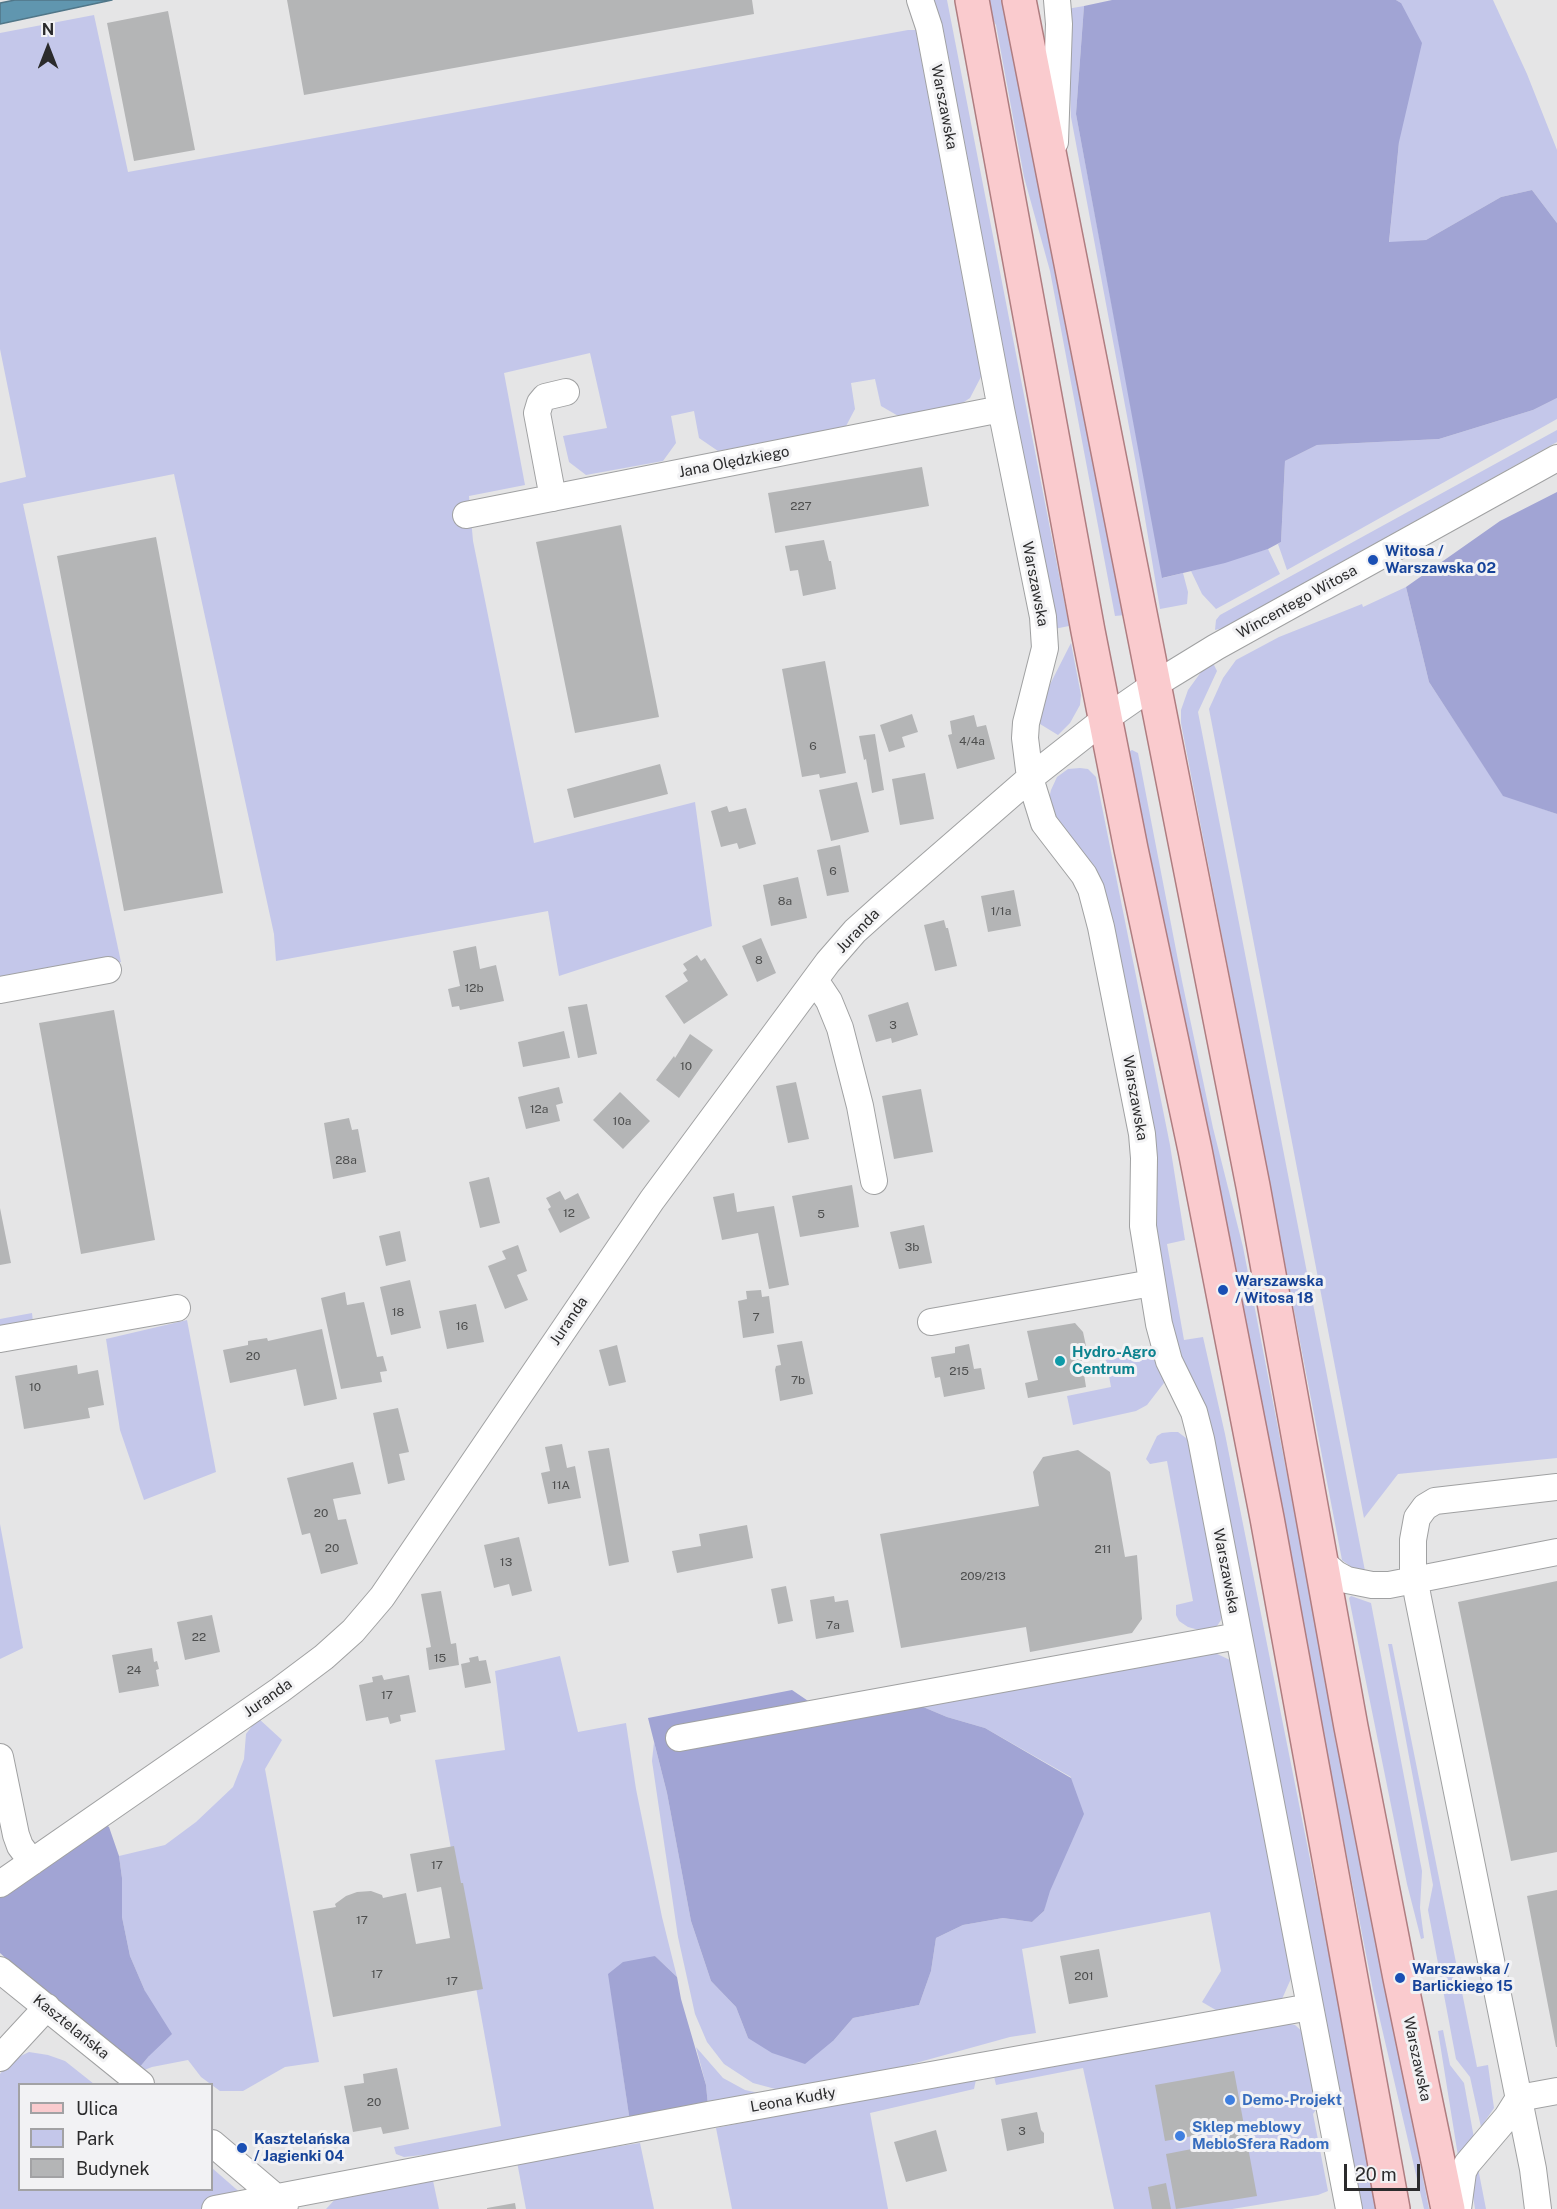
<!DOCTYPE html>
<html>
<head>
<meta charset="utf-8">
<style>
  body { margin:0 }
  #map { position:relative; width:1557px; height:2209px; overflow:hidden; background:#e5e5e6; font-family:"Public Sans",sans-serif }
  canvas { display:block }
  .legend { position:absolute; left:18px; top:2083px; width:195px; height:108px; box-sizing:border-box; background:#f2f2f4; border:2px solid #a2a2a4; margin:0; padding:8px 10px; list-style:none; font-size:18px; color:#2b2b2c }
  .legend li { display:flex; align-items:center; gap:12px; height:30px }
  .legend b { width:30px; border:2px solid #a2a2a4 }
  .north { position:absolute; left:18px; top:18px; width:60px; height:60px; -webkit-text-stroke:4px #f2f2f4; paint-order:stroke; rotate:0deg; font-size:16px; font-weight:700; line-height:24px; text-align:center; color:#2b2b2c }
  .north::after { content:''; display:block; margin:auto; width:21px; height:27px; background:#2b2b2c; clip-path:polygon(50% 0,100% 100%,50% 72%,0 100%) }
  .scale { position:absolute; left:1344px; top:2164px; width:76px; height:27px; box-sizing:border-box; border:3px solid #2b2b2c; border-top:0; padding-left:8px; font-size:18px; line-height:21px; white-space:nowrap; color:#2b2b2c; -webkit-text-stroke:4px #f2f2f4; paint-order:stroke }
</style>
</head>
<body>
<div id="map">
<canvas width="1557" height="2209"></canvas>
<ul class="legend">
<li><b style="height:8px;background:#facbce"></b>Ulica</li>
<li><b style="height:16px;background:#c4c7ea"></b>Park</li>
<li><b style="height:16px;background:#b4b5b6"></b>Budynek</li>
</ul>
<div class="north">N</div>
<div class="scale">20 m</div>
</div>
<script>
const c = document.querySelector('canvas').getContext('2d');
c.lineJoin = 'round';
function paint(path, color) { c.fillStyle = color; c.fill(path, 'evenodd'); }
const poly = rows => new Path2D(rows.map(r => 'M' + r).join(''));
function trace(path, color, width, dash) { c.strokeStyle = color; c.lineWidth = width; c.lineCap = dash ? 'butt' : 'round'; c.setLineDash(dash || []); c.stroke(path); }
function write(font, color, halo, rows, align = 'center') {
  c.font = font + ' "Public Sans",sans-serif'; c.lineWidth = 6; c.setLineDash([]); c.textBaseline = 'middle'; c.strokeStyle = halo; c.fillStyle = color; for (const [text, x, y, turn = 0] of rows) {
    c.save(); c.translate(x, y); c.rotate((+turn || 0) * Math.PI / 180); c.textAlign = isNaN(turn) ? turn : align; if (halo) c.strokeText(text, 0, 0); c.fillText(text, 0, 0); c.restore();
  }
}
paint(poly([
  [933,0,947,0,1069,626,1054,629],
  [989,0,1004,0,1125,615,1115,616,1050,271,1024,177,996,25,993,20],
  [1396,0,1493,0,1527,74,1557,150,1557,223,1532,190,1501,197,1426,240,1389,243,1399,142,1401,3],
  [1084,6,1076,114,1163,578,1183,573,1188,592,1187,604,1160,609,1136,464,1071,117,1067,9],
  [94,15,128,172,908,30,917,30,983,373,970,398,958,406,900,417,881,406,875,379,851,383,855,409,845,428,718,451,699,438,694,411,671,416,676,443,663,461,586,475,569,462,563,436,607,428,590,353,504,373,525,485,469,496,473,541,534,843,695,802,712,926,559,976,548,911,276,961,274,934,174,474,23,504,121,962,0,982,0,483,26,477,0,349,0,33],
  [1557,398,1557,419,1287,570,1278,544,1281,542,1285,461,1317,445,1439,439,1533,410],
  [1557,430,1557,442,1223,628,1215,630,1216,620,1220,615],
  [1268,549,1280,574,1216,609,1202,594,1191,571],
  [1406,587,1429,682,1503,795,1557,814,1557,1458,1398,1474,1364,1518,1209,709,1223,678,1236,660,1279,637,1362,604,1363,607],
  [1071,643,1081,695,1080,705,1070,723,1058,735,1040,724,1039,706],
  [1213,663,1217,671,1198,712,1366,1576,1359,1573,1342,1560,1181,723,1181,710,1188,690,1204,668],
  [1132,750,1138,753,1182,981,1213,1128,1243,1247,1429,2209,1424,2209,1373,1990,1261,1415,1141,814,1130,756,1130,751],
  [1080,768,1088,769,1096,777,1170,1145,1185,1240,1167,1244,1184,1340,1203,1337,1225,1434,1325,1934,1377,2209,1359,2209,1173,1345,1154,1237,1156,1139,1129,1007,1052,810,1049,799,1051,790,1057,777,1068,769],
  [32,1313,33,1322,0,1329,0,1319],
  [187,1320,216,1472,144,1500,120,1430,106,1339],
  [1142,1354,1151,1355,1156,1358,1167,1379,1147,1405,1136,1411,1073,1425,1067,1396,1111,1387,1106,1360],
  [1171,1432,1178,1432,1190,1441,1222,1612,1221,1620,1215,1629,1206,1632,1188,1627,1179,1621,1176,1615,1176,1605,1193,1601,1167,1461,1150,1464,1146,1459,1157,1436,1162,1433],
  [0,1524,23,1648,0,1659],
  [1351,1596,1371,1603,1422,1871,1420,1908,1424,1938,1421,1939,1407,1884,1349,1598],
  [1388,1644,1392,1644,1477,2067,1488,2065,1494,2108,1481,2127,1470,2077,1456,2059,1428,1910,1433,1885],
  [1215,1653,1230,1660,1233,1666,1293,1974,1282,1999,1265,2005,1221,2013,1202,2002,1221,1971,1210,1912,1022,1949,1036,2033,1010,2037,905,2066,783,2091,753,2083,724,2064,707,2042,695,2014,678,1937,652,1761,654,1742,667,1793,691,1921,711,1981,736,2007,748,2038,834,2040,853,2018,919,2005,931,1971,936,1938,963,1925,1003,1918,1032,1922,1044,1911,1071,1777,985,1728,947,1717,897,1696,1129,1664,1156,1664],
  [560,1656,578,1732,626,1723,636,1789,662,1917,677,1977,655,1956,615,2019,630,2122,468,2150,404,2157,396,2154,394,2147,501,2126,435,1760,505,1750,495,1671],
  [258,1718,282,1740,265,1769,319,2062,285,2067,243,2091,220,2091,201,2077,188,2060,152,2067,134,2074,149,2056,145,1991,130,1956,122,1917,122,1878,119,1856,165,1845,196,1822,233,1787,244,1759,246,1734],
  [1279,2022,1295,2025,1304,2033,1319,2105,1313,2114,1328,2191,1318,2195,1232,2209,1114,2209,1083,2068,996,2085,993,2072],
  [1443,2030,1450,2065,1464,2083,1474,2138,1469,2141,1458,2156,1438,2031],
  [696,2047,723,2078,745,2090,763,2094,708,2106,706,2085],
  [29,2052,48,2055,65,2061,94,2084,20,2084,20,2190,212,2190,212,2168,259,2209,0,2209,0,2074,10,2061],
  [977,2075,974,2089,870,2113,888,2209,732,2209,716,2128],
  [640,2143,654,2209,526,2209,517,2162],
  [1478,2168,1486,2209,1475,2209,1473,2196,1473,2179],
  [432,2176,439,2209,326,2209,339,2195]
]), '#c4c7ea');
paint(poly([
  [1112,0,1396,0,1401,3,1422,43,1399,142,1389,242,1426,240,1501,197,1532,190,1557,223,1557,398,1533,410,1439,439,1317,445,1285,461,1281,542,1268,549,1225,563,1162,578,1076,114,1084,6],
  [1557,492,1557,814,1503,796,1429,682,1406,587,1500,521],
  [792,1690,817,1707,897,1696,947,1717,985,1728,1071,1778,1084,1814,1050,1891,1044,1911,1032,1922,1003,1918,963,1925,936,1938,931,1971,919,2005,853,2018,834,2040,805,2064,772,2053,748,2038,736,2007,711,1981,691,1921,667,1793,648,1718],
  [100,1820,109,1827,119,1856,122,1878,122,1917,130,1956,145,1991,172,2034,149,2056,134,2074,0,1953,0,1897],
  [655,1956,677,1977,681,1999,706,2085,708,2106,630,2122,608,1974,623,1962]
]), '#a1a4d4');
const water = poly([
  [15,0,112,0,0,24,0,3,15,0]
]);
paint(water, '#6096af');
trace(water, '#507688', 1.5);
paint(poly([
  [287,0,752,0,754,14,304,95],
  [168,11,195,150,134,161,107,23],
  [922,467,929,506,775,533,768,493],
  [621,525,659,717,575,733,536,542],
  [156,537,223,893,124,911,57,556],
  [824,540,829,561,831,561,836,589,803,596,798,570,790,571,785,546],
  [825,661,846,773,820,778,819,774,802,777,782,669],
  [912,714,918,732,902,737,905,747,889,752,880,725],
  [974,715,977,727,986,725,995,759,957,769,948,735,952,734,950,721],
  [875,734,884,790,872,793,866,759,864,760,859,736],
  [660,764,668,794,574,818,567,789],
  [925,773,934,819,900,825,892,779],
  [857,782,869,832,831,841,819,790],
  [727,806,729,812,746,808,756,844,739,849,737,843,721,847,711,811],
  [840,845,849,892,827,896,817,850],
  [798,877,807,918,771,926,763,885],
  [1014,890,1021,926,988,932,981,896],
  [944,920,946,928,948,928,957,966,935,971,924,925],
  [761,938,776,973,757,982,742,946],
  [476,946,480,969,496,965,504,1001,460,1010,459,1006,452,1007,448,989,460,986,453,951],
  [697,955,701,961,705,958,728,995,684,1024,665,996,688,981,683,973,687,970,683,964],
  [908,1002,918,1035,892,1043,891,1038,876,1042,868,1015],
  [587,1004,597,1054,578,1058,568,1007],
  [114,1010,155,1240,81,1254,39,1023],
  [564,1031,570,1058,523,1067,518,1042],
  [690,1034,713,1050,679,1098,656,1080,674,1056,675,1058],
  [796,1082,809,1139,788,1143,776,1086],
  [559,1087,563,1103,556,1105,560,1121,526,1129,518,1097],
  [921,1089,933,1152,894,1159,882,1096],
  [620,1092,650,1121,623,1149,593,1120],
  [349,1118,352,1130,358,1129,366,1172,333,1179,324,1123],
  [489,1177,500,1223,480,1228,469,1182],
  [852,1185,859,1227,800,1237,792,1196],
  [560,1191,565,1200,578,1193,590,1218,560,1233,548,1209,551,1207,546,1198],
  [734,1193,737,1212,774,1206,789,1285,769,1289,758,1233,722,1240,713,1197],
  [0,1208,11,1263,0,1265],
  [924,1225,932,1263,899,1269,890,1232],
  [400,1231,406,1261,386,1266,379,1236],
  [518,1245,527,1271,517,1275,528,1300,505,1309,488,1266,506,1259,502,1251],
  [410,1280,421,1328,391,1335,380,1287],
  [761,1290,762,1297,769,1296,774,1333,743,1338,738,1301,747,1299,746,1291],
  [345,1292,347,1305,364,1302,377,1357,383,1356,387,1371,380,1372,382,1382,341,1389,321,1298],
  [476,1304,484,1342,447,1349,439,1311],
  [1075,1323,1083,1332,1089,1360,1082,1361,1086,1387,1028,1398,1025,1383,1038,1380,1027,1331],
  [322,1329,337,1399,304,1406,296,1369,230,1383,223,1350,248,1345,248,1341,267,1338,268,1341],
  [802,1341,813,1394,780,1401,775,1370,776,1366,781,1365,777,1345],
  [969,1344,974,1369,981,1368,985,1389,944,1397,940,1377,935,1378,931,1357,955,1353,955,1347],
  [617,1345,626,1382,609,1386,599,1350],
  [77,1365,78,1374,98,1370,104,1405,88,1408,90,1418,24,1429,15,1376],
  [398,1408,409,1452,399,1454,405,1480,388,1484,373,1413],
  [562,1444,567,1468,575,1466,581,1498,548,1504,541,1473,550,1471,545,1447],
  [609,1448,629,1562,609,1566,588,1451],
  [1078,1450,1110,1472,1125,1557,1137,1555,1142,1619,1132,1633,1030,1652,1026,1627,901,1648,880,1534,1039,1506,1033,1472,1043,1457],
  [353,1462,361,1494,333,1499,338,1520,346,1519,358,1564,321,1574,310,1533,302,1535,287,1478],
  [747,1525,753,1558,677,1573,672,1551,701,1546,699,1534],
  [519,1537,532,1591,512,1596,509,1584,494,1588,484,1545],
  [1557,1581,1557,1852,1511,1861,1458,1602],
  [786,1586,793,1621,778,1624,771,1589],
  [441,1591,451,1644,456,1643,459,1665,429,1670,426,1648,431,1647,421,1594],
  [834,1596,835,1602,848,1600,854,1632,816,1639,810,1600],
  [212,1615,220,1652,185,1660,177,1622],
  [152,1648,154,1662,157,1661,159,1669,156,1670,159,1686,119,1693,112,1655],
  [478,1656,479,1661,486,1660,491,1683,465,1688,461,1664,470,1662,469,1658],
  [382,1675,384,1680,409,1675,416,1712,400,1715,401,1721,390,1724,388,1717,366,1721,359,1685,373,1682,372,1677],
  [454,1846,461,1883,463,1883,483,1989,333,2017,313,1911,336,1907,335,1904,346,1896,357,1892,371,1891,382,1895,383,1898,406,1893,416,1944,450,1938,441,1887,417,1892,410,1854],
  [1557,1890,1557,2047,1556,2047,1527,1896],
  [1099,1949,1108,1997,1069,2004,1060,1956],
  [397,2068,409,2129,383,2134,381,2127,353,2132,344,2086,364,2083,363,2074],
  [1234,2071,1257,2196,1176,2209,1166,2154,1228,2142,1226,2130,1165,2141,1155,2085],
  [1037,2112,1041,2130,1044,2133,1044,2143,1007,2151,1001,2119],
  [936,2130,947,2171,906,2182,894,2142],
  [1166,2183,1171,2209,1152,2209,1148,2187],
  [515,2203,516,2209,487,2209,487,2208]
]), '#b4b5b6');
const minor = poly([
  [920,0,929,27,1001,409,1043,617,1045,648,1026,723,1025,738,1030,778,1044,823,1084,875,1091,889,1101,927,1142,1134,1144,1158,1143,1226,1159,1324,1169,1361,1194,1412,1201,1439,1349,2209],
  [1055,142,1059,24,1057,0],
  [553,498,537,413,540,403,545,397,566,392],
  [466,515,1001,409],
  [815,980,829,1001,840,1028,860,1106,874,1181],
  [0,990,108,970],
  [931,1322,1152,1283],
  [0,1339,177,1308],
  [1320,1560,1336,1574,1347,1580,1372,1585,1389,1585,1557,1552],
  [679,1738,1238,1636],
  [0,1757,16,1835,20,1846,32,1862],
  [0,1884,280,1690,324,1657,353,1631,382,1597,652,1200,828,962,855,931,884,905,1030,778,1105,719,1154,685,1216,647,1557,458],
  [0,1970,141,2084],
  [0,2058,47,2007],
  [212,2143,285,2205],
  [215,2209,708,2115,1310,2007],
  [1458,2209,1463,2172,1467,2164,1507,2117,1519,2098,1557,2091],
  [1538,2209,1533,2169,1418,1598,1413,1571,1413,1540,1417,1518,1425,1507,1435,1501,1557,1487]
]);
const major = poly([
  [972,0,1088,631,1131,849,1195,1150,1267,1518,1393,2209],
  [1019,0,1253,1186,1351,1727,1400,1978,1448,2209]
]);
trace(minor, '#a0a1a2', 28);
trace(major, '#af7d80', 36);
trace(minor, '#fff', 26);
trace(major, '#facbce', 33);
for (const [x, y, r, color] of [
  [1373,560,6,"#1a4fb4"],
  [1223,1290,6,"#1a4fb4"],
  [1060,1361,6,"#0f9aa8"],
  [1400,1978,6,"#1a4fb4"],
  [1230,2100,6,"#3f7fe0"],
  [1180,2136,6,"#3f7fe0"],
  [242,2148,6,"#1a4fb4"]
]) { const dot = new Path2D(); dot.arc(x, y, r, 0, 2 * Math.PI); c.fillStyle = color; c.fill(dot); trace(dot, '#f2f2f4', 2); }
write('12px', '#4d4e4e', null, [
  ["227",801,506],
  ["4/4a",972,741],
  ["6",813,746],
  ["6",833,871],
  ["8a",785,901],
  ["1/1a",1001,911],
  ["8",759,960],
  ["12b",474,988],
  ["3",893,1025],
  ["10",686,1066],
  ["12a",539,1109],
  ["10a",622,1121],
  ["28a",346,1160],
  ["12",569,1213],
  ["5",821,1214],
  ["3b",912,1247],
  ["18",398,1312],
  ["7",756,1317],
  ["16",462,1326],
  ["20",253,1356],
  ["215",959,1371],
  ["7b",798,1380],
  ["10",35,1387],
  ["11A",561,1485],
  ["20",321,1513],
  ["20",332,1548],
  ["211",1103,1549],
  ["13",506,1562],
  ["209/213",983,1576],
  ["7a",833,1625],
  ["22",199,1637],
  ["15",440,1658],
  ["24",134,1670],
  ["17",387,1695],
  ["17",437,1865],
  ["17",362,1920],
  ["17",377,1974],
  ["201",1084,1976],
  ["17",452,1981],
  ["20",374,2102],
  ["3",1022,2131]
]);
write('15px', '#2b2b2c', '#f2f2f4', [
  ["Warszawska",944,107,79],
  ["Jana Olędzkiego",734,462,-11],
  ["Warszawska",1035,584,79],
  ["Wincentego Witosa",1297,602,-29],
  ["Juranda",858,931,-46],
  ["Warszawska",1135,1098,80],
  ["Juranda",569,1321,-56],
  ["Warszawska",1226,1571,79],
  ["Juranda",268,1698,-35],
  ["Kasztelańska",71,2027,39],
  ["Warszawska",1417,2059,78],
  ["Leona Kudły",793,2100,-10]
]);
write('bold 15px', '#164399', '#f2f2f4', [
  ["Witosa /",1385,551],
  ["Warszawska 02",1385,568],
  ["Warszawska",1235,1281],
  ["/ Witosa 18",1235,1298],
  ["Warszawska /",1412,1969],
  ["Barlickiego 15",1412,1986],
  ["Kasztelańska",254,2139],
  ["/ Jagienki 04",254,2156]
], 'left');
write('bold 15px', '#0d838f', '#f2f2f4', [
  ["Hydro-Agro",1072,1352],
  ["Centrum",1072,1369]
], 'left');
write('bold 15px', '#366cbe', '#f2f2f4', [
  ["Demo-Projekt",1242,2100],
  ["Sklep meblowy",1192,2127],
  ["MebloSfera Radom",1192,2144]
], 'left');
</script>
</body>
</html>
